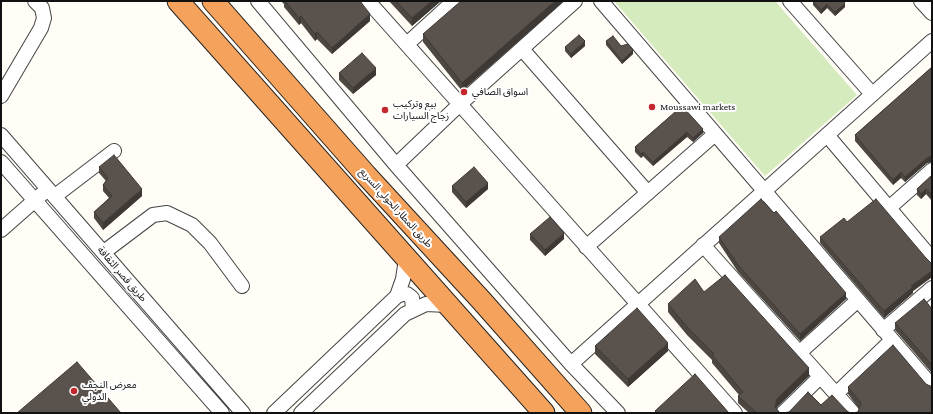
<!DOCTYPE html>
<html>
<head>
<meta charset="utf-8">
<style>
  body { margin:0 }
  #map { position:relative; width:933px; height:414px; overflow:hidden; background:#fffdf5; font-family:"Crimson Pro",serif }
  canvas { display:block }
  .frame { position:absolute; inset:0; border:2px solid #111; pointer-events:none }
</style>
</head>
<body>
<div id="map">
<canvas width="933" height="414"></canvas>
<div class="frame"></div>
</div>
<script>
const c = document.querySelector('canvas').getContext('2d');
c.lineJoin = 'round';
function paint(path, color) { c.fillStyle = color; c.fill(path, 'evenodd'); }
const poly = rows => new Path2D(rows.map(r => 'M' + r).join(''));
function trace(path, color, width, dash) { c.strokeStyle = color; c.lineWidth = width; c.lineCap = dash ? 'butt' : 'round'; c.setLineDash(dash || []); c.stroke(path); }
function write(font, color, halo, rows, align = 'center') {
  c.font = font + ' "Crimson Pro","Noto Sans Arabic",serif'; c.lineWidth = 4; c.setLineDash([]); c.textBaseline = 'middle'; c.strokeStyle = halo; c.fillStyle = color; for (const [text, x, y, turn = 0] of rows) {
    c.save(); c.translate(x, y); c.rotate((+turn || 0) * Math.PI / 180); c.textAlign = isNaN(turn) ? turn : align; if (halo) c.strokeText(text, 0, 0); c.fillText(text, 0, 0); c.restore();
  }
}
paint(poly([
  [614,1,775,1,857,95,765,176]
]), '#d5ebbd');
const minor = poly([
  [258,1,396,165,571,364,618,413],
  [368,1,735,413],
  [601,1,932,386],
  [790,1,872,94],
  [921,1,932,13],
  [407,44,454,1],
  [522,49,648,193],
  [1,96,41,28,44,18,42,8,35,1],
  [1,135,243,413],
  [827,135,932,259],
  [1,162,222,413],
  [396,165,460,104,575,1],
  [55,196,114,151],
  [890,207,932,170],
  [1,230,42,194],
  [703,245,853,413],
  [586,247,715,134],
  [104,252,153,215,167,213,192,225,210,243,242,286],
  [397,296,402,294,407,294,412,298,413,309],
  [883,330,932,288],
  [799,353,858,300],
  [571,364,932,41],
  [836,394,892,340],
  [274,413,397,296,403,279,406,259],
  [301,413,405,314,426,304,447,305],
  [783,413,820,377]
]);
const highway = poly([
  [178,1,544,413],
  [213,1,366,175,481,300,581,413]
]);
trace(minor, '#444', 16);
trace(highway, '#222', 23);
trace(minor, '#fff', 14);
trace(highway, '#f5a25d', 21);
paint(poly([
  [281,1,360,1,370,21,332,54,317,39,315,41,301,23,299,25,284,7,284,4],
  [389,1,441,1,412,26],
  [564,1,462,91,423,42,423,34],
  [813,1,845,7,835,16,827,8,821,14,813,5],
  [606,41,621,46,633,54,622,64,606,45],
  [585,46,571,58,565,51,565,47],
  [932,67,932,162,931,162,927,163,905,182,901,178,893,185,855,141,855,135],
  [339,73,376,75,353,94,339,80],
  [682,106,703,133,693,142,687,137,653,166,643,156,641,158,635,152,635,147],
  [99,167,142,196,103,230,94,218,94,212,109,198,103,191,103,185,106,181,99,173],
  [932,175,932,201,926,194,921,199,917,195,917,189],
  [452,186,488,189,466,208,452,192],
  [847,222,926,258,932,264,932,277,913,291,913,293,884,318,820,243,820,237],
  [530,234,564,239,545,256,530,240],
  [719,237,846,299,800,341,738,272,719,243],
  [704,292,809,376,777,407,776,409,780,413,749,413,738,403,738,396,739,395,712,363,712,360,687,335,668,312,668,304],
  [932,309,932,370,931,372,895,330,895,323],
  [595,346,668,351,628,387,595,354],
  [926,384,930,386,858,412,859,409,848,394,848,387]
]), '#4d4742');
paint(poly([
  [432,1,441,1,412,26,412,18],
  [555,1,564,1,462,91,462,83],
  [845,3,845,7,835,16,835,12],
  [827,4,827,8,821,14,821,10],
  [370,14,370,21,332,54,332,48],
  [301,16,301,23,299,25,299,18],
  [317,32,317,39,315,41,315,34],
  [585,41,585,46,571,58,571,54],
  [633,50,633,54,622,64,622,61],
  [376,68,376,75,353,94,353,88],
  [703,129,703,133,693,142,693,138],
  [687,132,687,137,653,166,653,162],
  [643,152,643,156,641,158,641,154],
  [931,156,931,162,927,163,905,182,905,177,927,158],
  [901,172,901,178,893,185,893,180],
  [488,183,488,189,466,208,466,202],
  [142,189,142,196,103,230,103,223],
  [926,189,926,194,921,199,921,194],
  [564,233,564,239,545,256,545,250],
  [932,271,932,277,913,291,913,293,884,318,884,311,911,286],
  [846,293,846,299,800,341,800,334],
  [668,343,668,351,628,387,628,379],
  [932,363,932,370,931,372,931,364],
  [809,368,809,376,777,407,775,413,775,407,777,399]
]), '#3f3936');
const building = poly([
  [285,1,360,1,370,14,332,48,317,32,315,34,301,16,299,18,285,1],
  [396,1,432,1,412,18,396,1],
  [461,1,555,1,462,83,423,34,461,1],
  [813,1,843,1,845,3,835,12,827,4,821,10,813,1],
  [579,35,585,41,571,54,565,47,579,35],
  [613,36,621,46,628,44,633,50,622,61,606,41,613,36],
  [362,53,376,68,353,88,339,73,362,53],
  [932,67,932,156,931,156,927,158,905,177,901,172,893,180,855,135,932,67],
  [682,106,703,129,693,138,687,132,653,162,643,152,641,154,635,147,682,106],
  [114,155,142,189,103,223,94,212,112,196,103,185,108,178,99,167,114,155],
  [474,167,488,183,466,202,452,186,474,167],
  [932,175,932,195,926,189,921,194,917,189,932,175],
  [761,199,774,213,776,211,846,293,800,334,738,265,719,237,761,199],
  [876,199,926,258,932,264,932,271,911,286,913,287,884,311,820,237,844,218,847,222,876,199],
  [550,217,564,233,545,250,530,234,550,217],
  [725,275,809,368,777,399,775,407,780,413,757,413,738,396,743,392,712,355,714,354,687,327,668,304,695,279,704,292,725,275],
  [924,299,932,309,932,363,931,364,895,323,924,299],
  [637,308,668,343,628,379,595,346,637,308],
  [893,345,926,384,930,386,932,386,932,413,853,413,858,412,861,403,848,387,893,345],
  [77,362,121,413,17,413,77,362],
  [695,374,729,413,657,413,655,411,695,374],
  [808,392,821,405,832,395,847,411,850,413,782,413,789,412,808,392]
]);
paint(building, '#5a524d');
trace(building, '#3f3936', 1);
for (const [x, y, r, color] of [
  [464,92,4,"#c4262e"],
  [652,107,4,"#c4262e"],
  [385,110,4,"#c4262e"],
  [74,391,4,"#c4262e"]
]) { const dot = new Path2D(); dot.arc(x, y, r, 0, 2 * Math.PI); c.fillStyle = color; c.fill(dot); trace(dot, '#fff', 1.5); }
write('10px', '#111', '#fff', [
  ["اسواق الصافي",472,92],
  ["بيع وتركيب",393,104],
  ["زجاج السيارات",393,116],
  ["Moussawi markets",660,107],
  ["معرض النجف",82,385],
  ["الدولي",82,397]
], 'left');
write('10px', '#111', '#fff', [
  ["طريق المطار الحولي السريع",396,208,48],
  ["طريق قصر الثقافة",122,274,49]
]);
</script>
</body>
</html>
